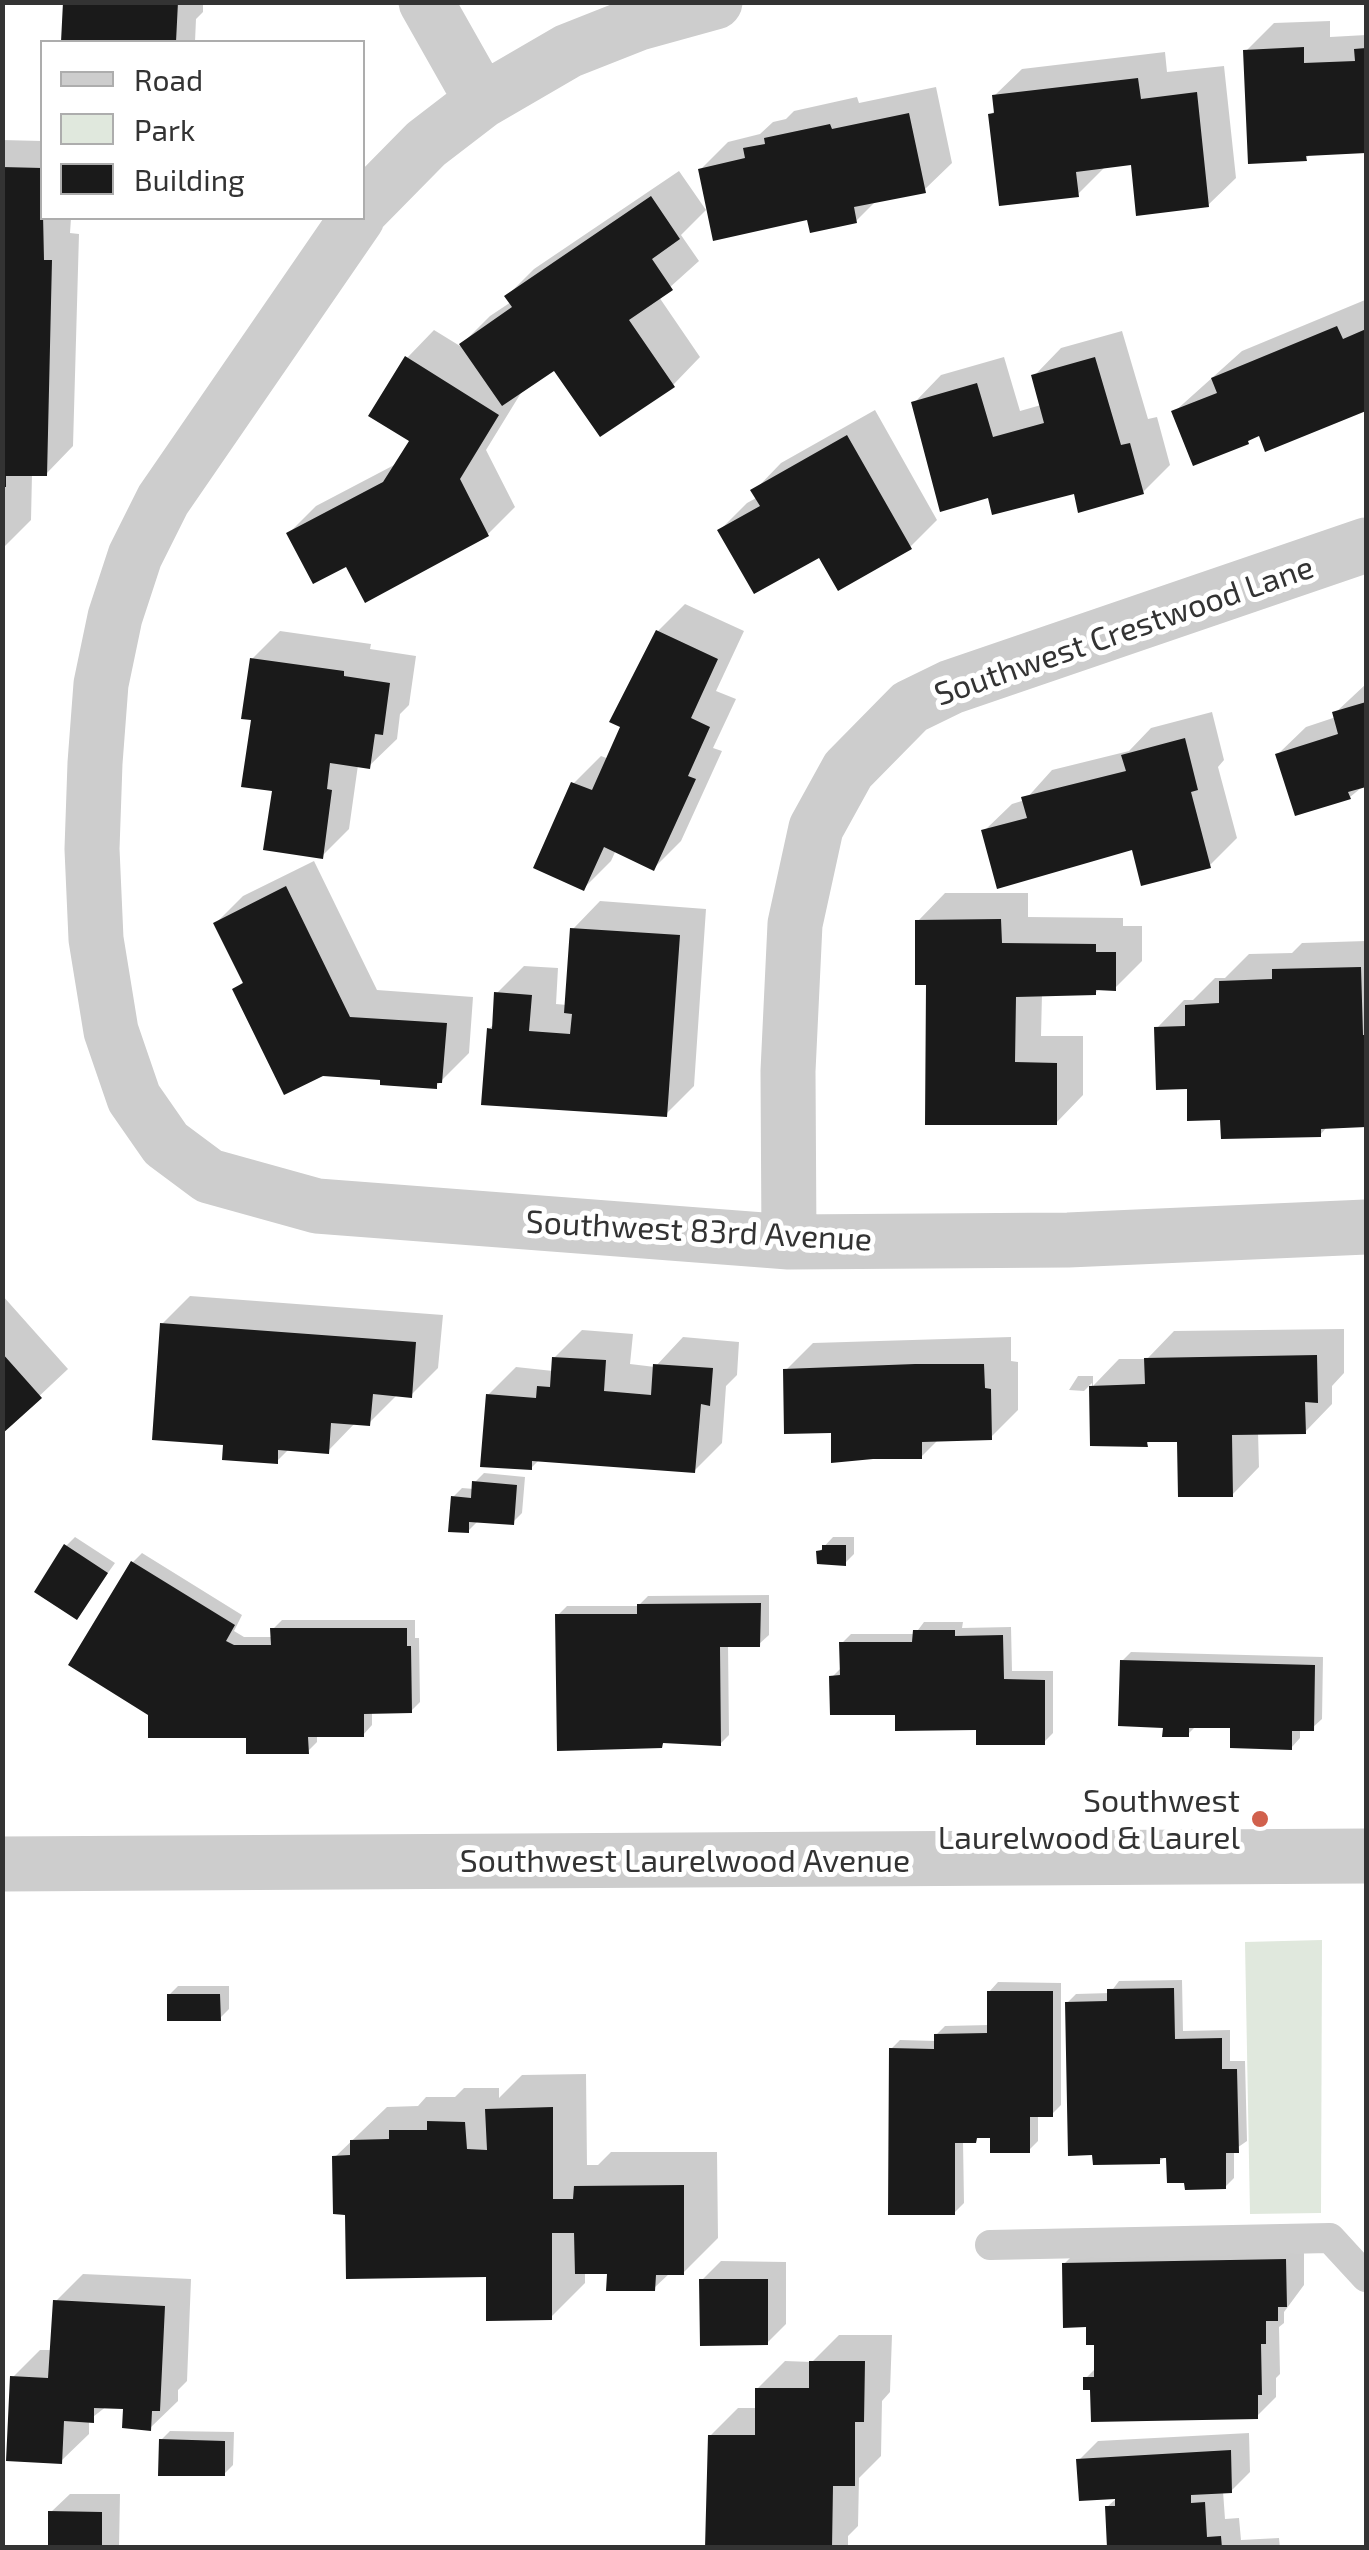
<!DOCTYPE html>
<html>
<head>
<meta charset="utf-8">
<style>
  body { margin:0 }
  #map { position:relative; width:1369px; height:2550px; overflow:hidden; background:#fff; font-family:"Exo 2",sans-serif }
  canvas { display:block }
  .frame { position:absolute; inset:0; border:5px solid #333; pointer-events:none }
  .legend { position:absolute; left:40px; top:40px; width:325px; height:180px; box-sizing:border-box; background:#fff; border:2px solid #adadad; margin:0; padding:12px 18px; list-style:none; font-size:30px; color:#333 }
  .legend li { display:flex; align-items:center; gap:20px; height:50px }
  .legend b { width:50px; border:2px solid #adadad }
</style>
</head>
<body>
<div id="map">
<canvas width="1369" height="2550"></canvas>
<div class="frame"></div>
<ul class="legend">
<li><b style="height:12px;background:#cdcdcd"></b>Road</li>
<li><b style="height:28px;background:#e0e8dd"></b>Park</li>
<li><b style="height:28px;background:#1a1a1a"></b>Building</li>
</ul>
</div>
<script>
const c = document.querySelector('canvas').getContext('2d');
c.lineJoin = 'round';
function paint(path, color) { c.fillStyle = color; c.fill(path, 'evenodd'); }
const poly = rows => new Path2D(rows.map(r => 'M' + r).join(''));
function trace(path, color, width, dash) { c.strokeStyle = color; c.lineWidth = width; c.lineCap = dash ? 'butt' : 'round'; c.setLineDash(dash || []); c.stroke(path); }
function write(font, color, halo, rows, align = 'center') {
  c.font = font + ' "Exo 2",sans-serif'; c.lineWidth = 10; c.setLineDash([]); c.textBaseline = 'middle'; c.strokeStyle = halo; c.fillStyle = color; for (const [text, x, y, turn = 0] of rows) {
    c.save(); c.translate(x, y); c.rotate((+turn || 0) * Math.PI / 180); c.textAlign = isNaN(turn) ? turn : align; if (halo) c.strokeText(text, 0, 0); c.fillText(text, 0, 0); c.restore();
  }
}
paint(poly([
  [1322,1940,1321,2213,1250,2214,1245,1942]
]), '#e0e8dd');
paint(poly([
  [66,2,203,2,203,12,196,19,195,42,64,42],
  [1330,21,1330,37,1366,35,1366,151,1311,153,1305,159,1246,51,1274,23],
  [1165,52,1167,72,1224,66,1236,178,1208,205,1133,162,1105,167,1077,195,991,114,996,110,994,96,1022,69],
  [936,87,952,163,924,190,877,200,856,221,809,217,700,170,728,142,760,134,773,122,786,119,794,111,857,97,859,103],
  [2,140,42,141,42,218,71,218,70,233,79,234,73,446,46,474,32,474,31,520,4,547],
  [679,171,706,210,681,235,699,261,659,297,700,357,673,385,555,367,524,388,486,450,515,507,488,534,347,563,289,533,316,506,398,463,412,440,407,358,434,330,460,346,490,316,511,302,507,296,534,269],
  [1365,300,1366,408,1267,449,1260,433,1247,442,1174,412,1242,351],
  [1122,331,1148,419,1157,417,1170,465,1143,492,990,495,914,403,941,375,1004,357,1020,411,1041,405,1034,376,1061,348],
  [875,410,937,520,910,547,820,555,720,530,747,503,758,497,754,491,781,463],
  [685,604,744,631,716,691,736,699,713,748,722,751,681,841,654,868,616,850,611,861,584,888,573,784,601,756,609,759,658,631],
  [280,631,371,644,370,649,416,656,409,705,400,714,397,739,369,766,358,765,349,829,322,856,274,789,254,718,252,659],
  [1366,684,1366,784,1350,797,1278,754,1306,727,1336,717,1335,713],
  [1212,712,1224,760,1218,767,1237,838,1209,866,1133,847,984,831,1012,804,1025,800,1052,770,1129,751,1151,728],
  [314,861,377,990,473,997,469,1053,436,1086,383,1078,236,989,245,980,216,923,243,896],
  [945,893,1028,893,1028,917,1123,918,1123,926,1142,926,1142,961,1115,988,1100,988,1095,993,1042,994,1041,1036,1083,1036,1083,1095,1056,1123,928,983,918,921],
  [600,901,706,909,694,1086,666,1114,489,1029,495,1023,497,993,524,966,558,968,556,1004,567,1005,573,929],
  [1366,941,1366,1125,1328,1126,1320,1135,1222,1117,1189,1087,1157,1028,1184,1000,1193,1000,1215,978,1225,978,1249,954,1292,953,1302,943],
  [2,1295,68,1369,2,1431],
  [190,1296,443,1315,438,1368,411,1395,396,1396,369,1423,356,1422,328,1451,290,1448,277,1461,225,1443,162,1324],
  [1344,1329,1344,1373,1332,1386,1332,1404,1305,1432,1258,1432,1259,1467,1232,1495,1180,1439,1152,1439,1146,1444,1093,1444,1092,1383,1084,1391,1069,1390,1078,1376,1093,1376,1093,1386,1119,1359,1147,1359,1174,1331],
  [582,1330,633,1334,630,1364,655,1367,683,1337,739,1342,737,1375,726,1386,722,1443,694,1471,540,1459,531,1468,488,1395,516,1367,553,1371,554,1358],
  [1011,1337,1011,1361,1018,1362,1018,1410,991,1437,939,1439,921,1457,833,1430,786,1370,813,1343],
  [484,1473,525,1477,522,1513,513,1522,477,1522,468,1531,453,1497,462,1488,474,1489,475,1482],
  [75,1537,115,1563,77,1616,66,1546],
  [833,1537,854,1537,854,1554,845,1563,819,1552],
  [142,1553,242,1615,234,1631,244,1637,273,1637,273,1629,282,1620,415,1620,415,1638,419,1638,420,1702,411,1711,372,1712,372,1725,363,1735,317,1735,317,1742,308,1751,150,1713,72,1665,133,1562],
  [769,1595,769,1635,759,1644,728,1644,729,1735,720,1744,666,1740,661,1746,558,1615,567,1606,638,1606,648,1596],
  [924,1622,963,1622,962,1628,1011,1627,1012,1671,1053,1671,1053,1733,1044,1742,897,1712,832,1677,842,1667,842,1643,851,1634,915,1634],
  [1131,1652,1323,1657,1322,1719,1312,1728,1300,1728,1300,1738,1291,1748,1233,1726,1197,1725,1188,1734,1165,1725,1122,1661],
  [1182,1980,1183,2031,1230,2030,1230,2061,1245,2061,1247,2141,1234,2150,1234,2178,1225,2187,1169,2155,1159,2161,1067,2003,1076,1994,1110,1993,1119,1981],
  [998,1982,1061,1983,1061,2105,1052,2114,1038,2114,1038,2141,1029,2150,993,2135,963,2141,964,2203,954,2213,891,2049,900,2040,936,2041,936,2035,945,2026,989,2025,989,1992],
  [178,1986,229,1986,229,2009,220,2018,169,1995],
  [586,2074,587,2165,598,2165,611,2152,717,2152,718,2238,683,2273,670,2273,654,2288,609,2271,585,2271,585,2283,551,2317,489,2274,347,2212,335,2157,387,2107,418,2106,426,2097,455,2097,464,2088,499,2088,499,2098,522,2075],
  [1304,2241,1304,2285,1284,2312,1284,2323,1279,2327,1280,2374,1276,2378,1276,2397,1257,2416,1092,2387,1086,2378,1097,2367,1096,2342,1064,2264,1083,2245],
  [721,2261,786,2262,786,2324,767,2343,702,2280],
  [83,2274,191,2279,187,2381,178,2390,178,2401,150,2428,126,2407,107,2406,89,2420,89,2434,61,2461,13,2377,40,2350,52,2350,55,2302],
  [839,2335,892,2335,890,2392,882,2401,881,2456,859,2478,858,2526,848,2536,848,2548,708,2548,710,2436,738,2408,757,2408,757,2389,785,2361,812,2362],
  [170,2431,234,2432,233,2465,224,2474,161,2440],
  [1249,2433,1250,2472,1231,2491,1223,2491,1225,2519,1239,2518,1241,2540,1279,2538,1280,2548,1110,2548,1107,2507,1118,2497,1079,2460,1098,2441],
  [70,2494,120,2494,119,2548,50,2548,51,2512]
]), '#0003');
paint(poly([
  [63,2,178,2,176,42,61,42],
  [1304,47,1304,63,1355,61,1354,49,1366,48,1366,153,1306,156,1307,161,1248,164,1243,50],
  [1138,78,1141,99,1197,92,1209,207,1136,216,1131,165,1076,172,1079,197,999,206,988,114,994,113,992,95],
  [909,113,926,193,854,207,857,223,810,233,807,220,713,241,698,169,745,158,743,148,765,144,764,138,830,124,832,129],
  [2,167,42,168,44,260,52,260,47,476,6,476,6,487,2,487],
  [651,196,680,239,652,259,673,290,629,320,675,387,600,437,554,371,502,406,459,344,512,307,504,296],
  [1337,326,1343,339,1366,329,1366,411,1265,452,1259,436,1248,441,1249,444,1193,466,1171,411,1217,393,1211,378],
  [405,356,499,415,460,479,489,536,365,603,346,567,313,584,286,533,383,482,409,441,368,416],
  [1095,357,1121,445,1130,443,1144,494,1078,513,1074,494,992,515,988,498,940,512,911,402,977,383,993,437,1044,423,1031,375],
  [847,435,912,549,838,591,819,558,754,594,717,530,760,506,750,490],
  [656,630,718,659,691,718,710,727,688,776,696,779,654,871,604,847,584,891,533,868,571,782,592,790,620,727,609,722],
  [250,658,344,671,344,676,390,683,383,735,375,734,370,769,330,763,327,789,332,790,323,859,263,850,272,791,241,787,251,720,241,719],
  [1366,702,1366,787,1348,792,1351,799,1295,816,1275,754,1338,734,1332,712],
  [1185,738,1198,790,1191,792,1211,868,1141,886,1132,850,997,889,981,830,1027,818,1021,797,1126,771,1121,755],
  [286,886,350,1017,447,1023,442,1083,437,1083,437,1089,380,1085,380,1080,323,1076,284,1095,232,989,243,983,213,923],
  [1001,919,1002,943,1096,944,1096,952,1116,952,1116,991,1096,990,1096,995,1016,997,1015,1062,1057,1063,1057,1125,925,1125,926,985,915,985,915,920],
  [570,928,680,935,667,1117,481,1105,487,1028,492,1029,494,992,532,995,529,1031,570,1034,572,1014,564,1013],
  [1361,967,1363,1035,1366,1035,1366,1127,1321,1129,1321,1137,1221,1139,1220,1120,1187,1121,1187,1089,1156,1090,1154,1027,1185,1026,1185,1005,1219,1003,1219,981,1272,979,1272,969],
  [160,1323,416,1342,412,1398,373,1394,370,1426,331,1423,329,1454,278,1450,278,1464,222,1460,223,1445,152,1440],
  [2,1353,42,1398,2,1434],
  [1317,1355,1318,1403,1305,1402,1306,1434,1232,1435,1233,1497,1178,1497,1177,1442,1147,1442,1148,1447,1090,1446,1089,1386,1145,1384,1144,1358],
  [552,1357,606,1360,604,1391,651,1395,653,1364,713,1368,710,1406,701,1404,695,1473,532,1461,532,1470,480,1467,486,1394,536,1398,537,1386,550,1387],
  [915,1364,984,1364,985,1388,991,1389,992,1440,922,1442,922,1459,873,1459,831,1463,831,1433,784,1434,783,1369],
  [472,1481,517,1485,514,1525,469,1522,469,1533,448,1532,451,1496,471,1498],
  [64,1544,108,1573,77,1620,34,1592],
  [822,1545,846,1545,846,1566,817,1564,816,1551,822,1550],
  [131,1561,235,1625,226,1641,234,1645,271,1645,270,1628,407,1628,407,1646,411,1646,412,1713,364,1714,364,1737,308,1737,309,1754,246,1754,246,1738,148,1738,148,1715,68,1665],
  [761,1603,760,1647,720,1647,721,1746,663,1743,662,1748,557,1751,555,1614,637,1614,637,1604],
  [913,1630,955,1630,955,1636,1003,1635,1004,1679,1045,1680,1045,1745,976,1745,976,1730,895,1731,895,1715,830,1715,829,1676,840,1675,839,1642,912,1642],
  [1120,1660,1315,1665,1314,1731,1292,1731,1292,1750,1230,1748,1230,1728,1189,1728,1189,1737,1162,1737,1163,1728,1118,1726],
  [1174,1988,1175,2039,1222,2038,1222,2069,1237,2069,1239,2153,1226,2153,1226,2189,1185,2190,1184,2183,1167,2183,1166,2158,1160,2158,1160,2164,1093,2165,1092,2155,1068,2156,1065,2002,1107,2001,1107,1989],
  [987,1991,1053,1991,1053,2117,1030,2117,1030,2153,990,2153,990,2138,977,2138,976,2143,955,2143,955,2215,888,2215,889,2048,934,2049,934,2034,987,2033],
  [167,1994,220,1994,221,2021,167,2021],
  [553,2107,553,2199,573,2199,574,2186,684,2185,684,2275,656,2275,655,2291,606,2291,607,2274,575,2274,574,2233,552,2233,552,2320,486,2321,486,2277,346,2279,345,2215,333,2214,332,2156,350,2155,350,2140,389,2139,389,2130,427,2130,427,2121,465,2122,467,2149,487,2150,485,2109],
  [1286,2259,1287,2307,1278,2307,1278,2321,1266,2321,1266,2344,1261,2344,1262,2395,1258,2395,1258,2419,1091,2422,1090,2390,1083,2390,1083,2377,1094,2377,1094,2345,1086,2345,1086,2327,1063,2328,1062,2263],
  [699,2279,768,2279,768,2345,700,2346],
  [53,2300,165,2306,160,2411,152,2411,151,2431,122,2428,123,2409,94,2408,94,2423,64,2421,62,2464,6,2461,10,2376,48,2378],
  [809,2361,865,2361,864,2422,855,2422,855,2486,833,2486,832,2548,705,2548,708,2435,755,2435,755,2388,809,2388],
  [159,2439,225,2441,225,2476,158,2476],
  [1231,2450,1232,2493,1191,2495,1191,2503,1205,2502,1207,2537,1221,2536,1222,2548,1107,2548,1105,2506,1115,2506,1115,2499,1079,2501,1076,2459],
  [48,2511,102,2512,102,2548,48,2548]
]), '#1a1a1a');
trace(poly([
  [990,2245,1330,2238,1366,2277]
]), '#cdcdcd', 30);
trace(poly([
  [426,2,482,101],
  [362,209,426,144,482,101,568,51,639,23,715,2],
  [357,218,163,500,135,556,115,617,101,684,95,763,92,849,96,939,111,1031,134,1098,166,1144,209,1176,317,1206,789,1242,1068,1240,1366,1227],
  [789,1242,788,1071,795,924,816,828,848,770,910,707,951,687,1366,545]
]), '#cdcdcd', 55);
trace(poly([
  [2,1864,1366,1856]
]), '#cdcdcd', 55);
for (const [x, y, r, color] of [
  [1260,1819,10,"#d1614d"]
]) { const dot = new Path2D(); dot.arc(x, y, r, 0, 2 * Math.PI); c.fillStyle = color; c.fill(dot); trace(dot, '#fff', 4); }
write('32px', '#333', '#fff', [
  ["Southwest Crestwood Lane",1124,631,-19],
  ["Southwest 83rd Avenue",699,1231,3],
  ["Southwest Laurelwood Avenue",685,1861]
]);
write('32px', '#333', '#fff', [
  ["Southwest",1240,1801],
  ["Laurelwood & Laurel",1240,1838]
], 'right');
</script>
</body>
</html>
